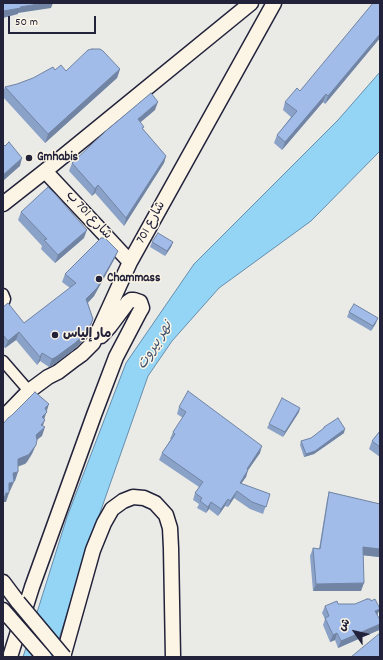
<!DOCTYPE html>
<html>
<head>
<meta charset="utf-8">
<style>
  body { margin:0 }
  #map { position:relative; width:383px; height:660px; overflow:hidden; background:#eaeae6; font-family:Dekko,"Playpen Sans Arabic",sans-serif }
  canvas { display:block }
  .frame { position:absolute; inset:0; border:4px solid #22223b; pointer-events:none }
  .north { position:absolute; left:335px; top:612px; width:40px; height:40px; -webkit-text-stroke:3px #fcf5e5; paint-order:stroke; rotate:304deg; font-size:11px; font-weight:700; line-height:16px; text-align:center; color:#22223b }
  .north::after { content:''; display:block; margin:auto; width:14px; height:18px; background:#22223b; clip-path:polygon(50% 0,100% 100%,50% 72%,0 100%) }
  .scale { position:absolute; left:8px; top:16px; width:88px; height:18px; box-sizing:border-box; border:2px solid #22223b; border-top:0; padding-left:5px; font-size:12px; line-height:14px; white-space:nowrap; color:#22223b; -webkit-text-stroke:3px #fcf5e5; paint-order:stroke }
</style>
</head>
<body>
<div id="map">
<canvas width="383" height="660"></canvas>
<div class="frame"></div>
<div class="north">ش</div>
<div class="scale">50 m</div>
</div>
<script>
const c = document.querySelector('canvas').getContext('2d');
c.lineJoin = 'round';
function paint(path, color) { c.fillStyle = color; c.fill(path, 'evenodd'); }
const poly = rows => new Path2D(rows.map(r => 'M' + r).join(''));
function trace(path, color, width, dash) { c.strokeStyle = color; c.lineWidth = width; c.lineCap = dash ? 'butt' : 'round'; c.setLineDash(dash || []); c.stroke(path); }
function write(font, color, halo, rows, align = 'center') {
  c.font = font + ' Dekko,"Playpen Sans Arabic",sans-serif'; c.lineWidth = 3; c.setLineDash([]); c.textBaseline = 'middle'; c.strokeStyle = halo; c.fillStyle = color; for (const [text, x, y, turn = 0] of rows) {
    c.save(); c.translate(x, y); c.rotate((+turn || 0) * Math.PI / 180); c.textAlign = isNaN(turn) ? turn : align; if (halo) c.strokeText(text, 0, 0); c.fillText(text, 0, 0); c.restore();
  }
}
const water = poly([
  [380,72,380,151,311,221,219,288,172,341,148,376,95,527,53,657,23,657,67,517,126,363,194,264,338,120,380,72]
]);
paint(water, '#94d4f5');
trace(water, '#668dab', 1);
const street = poly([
  [3,294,5,299,3,305],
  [3,361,29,391]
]);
const secondary = poly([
  [45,171,106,236,130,262],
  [3,204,45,171,251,3],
  [3,418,29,391,48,377,58,372,75,359,82,354,93,343,130,262,274,3],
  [3,582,18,602],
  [3,610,10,618],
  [10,657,32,587,94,415,116,357,139,313,142,308,140,302,134,300,131,300,128,302,110,326,101,336],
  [63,657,93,550,104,523,112,509,123,501,133,497,144,498,155,503,166,515,170,528,171,548,173,657]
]);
trace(street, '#22223b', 13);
trace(secondary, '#22223b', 17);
trace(street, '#fcf5e5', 10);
trace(secondary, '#fcf5e5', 14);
const secondaryBridge = poly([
  [18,602,64,657],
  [10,618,44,657]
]);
trace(secondaryBridge, '#22223b', 17, []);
trace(secondaryBridge, '#fcf5e5', 14);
paint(poly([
  [380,3,380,38,325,104,323,102,282,150,274,143,277,135,291,117,283,110,285,102,300,91],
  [120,69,117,78,45,143,3,97,3,92,5,87,17,84,55,70,66,71],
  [155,110,140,122,143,130,166,156,164,163,124,226,95,193,92,196,69,171,72,163],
  [21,212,84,238,55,263,41,249,42,246,18,220],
  [152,242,173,242,171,247,165,256,150,247],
  [115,258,94,296,88,303,93,319,90,327,85,339,72,351,53,365,49,367,40,361,37,365,16,340,5,348,3,346,3,307,24,323,70,288,62,282,65,274],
  [349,312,376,323,371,331,347,317],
  [179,407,260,453,248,470,246,477,241,484,270,494,263,514,250,509,234,498,228,507,225,506,218,516,209,509,206,513,197,508,199,504,193,500,195,493,199,487,159,460,162,453,171,439,170,439,173,432,183,418,177,414],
  [299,412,283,437,267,428,269,424],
  [324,427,344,433,314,454,304,457,300,445,301,441,311,438,324,429],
  [380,431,380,457,369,449,372,441],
  [329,492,380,504,380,556,379,557,363,555,361,591,313,591,310,556,313,548,319,549,327,500],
  [371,601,380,609,377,615,379,630,338,648,335,640,330,642,323,625,325,619,322,613,325,606,338,604,355,604]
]), '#8ba2c8');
paint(poly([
  [44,3,53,3,51,8,18,13,18,14,3,18,3,11,20,7],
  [380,34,380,38,325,104,328,96],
  [120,69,117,78,45,143,48,134],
  [326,94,323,102,282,150,285,142],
  [158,102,155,110,135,127,138,119],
  [166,156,164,163,124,226,126,218],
  [22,158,20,166,3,181,3,175],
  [98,185,95,193,92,196,95,189],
  [87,230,84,238,55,263,58,255],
  [173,242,171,247,165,256,167,251],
  [118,251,115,258,94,296,83,307,86,299],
  [378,318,376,323,371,331,373,326],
  [93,319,90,327,85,339,72,351,53,365,49,367,52,359],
  [19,332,16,340,5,348,8,341],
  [42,353,40,361,37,365,40,357],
  [49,404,44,420,39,425,45,408],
  [300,408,299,412,283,437,285,432],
  [45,420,42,428,45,427,42,436,32,444,36,435,41,425],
  [345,429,344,433,314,454,304,457,306,454],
  [36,445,32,454,27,462,25,464,14,468,18,459],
  [262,446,260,453,244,476,247,469],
  [248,470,246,477,237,489,240,483],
  [18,472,15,481,9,482,13,473],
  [14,482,10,491,5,492,9,483],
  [237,491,234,498,228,507,230,501],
  [6,493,9,493,6,502,3,502,3,501],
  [228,499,225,506,218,516,221,509],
  [211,502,209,509,206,513,208,507],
  [363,547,380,549,379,557,360,555],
  [364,583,361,591,313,591,316,584],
  [380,609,377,615,375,611],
  [380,624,380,627,379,630,338,648,341,641],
  [337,633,335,640,330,642,333,635]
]), '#7184a3');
const building = poly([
  [3,3,44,3,20,7,21,8,3,11,3,3],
  [373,3,380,3,380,34,328,96,326,94,285,142,277,135,297,111,285,102,297,88,300,91,373,3],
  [92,49,100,49,103,51,120,69,48,134,5,87,17,84,33,78,53,67,55,70,61,65,66,71,88,50,92,49],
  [151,93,158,102,138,119,144,127,142,128,166,156,126,218,98,185,95,189,72,163,107,130,151,93],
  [9,142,22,158,3,175,3,144,5,146,9,142],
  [48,187,55,194,87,230,58,255,44,240,47,239,21,212,48,187],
  [158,233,173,242,167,251,152,242,158,233],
  [101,238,105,238,118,251,97,288,86,299,93,319,88,331,75,343,56,357,52,359,42,353,40,357,19,332,8,341,3,335,3,307,8,303,24,323,76,283,65,274,101,238],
  [354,304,378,318,373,326,349,312,354,304],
  [188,391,262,446,247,469,248,470,240,483,270,494,266,507,252,502,237,491,230,501,228,499,221,509,211,502,208,507,200,501,202,498,195,493,203,482,162,453,175,434,173,432,186,412,179,407,188,391],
  [35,392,49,404,45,408,47,412,42,417,45,420,41,425,45,427,36,435,37,440,36,445,30,453,28,455,18,459,18,472,13,473,14,482,9,483,9,493,6,493,3,501,3,424,8,418,12,415,35,392],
  [282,398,300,408,285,432,269,424,282,398],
  [338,418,345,429,315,451,306,454,301,441,311,438,324,428,324,427,338,418],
  [380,431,380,447,372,441,380,431],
  [329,492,380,504,380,549,363,547,364,583,316,584,313,548,320,549,329,492],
  [367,599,370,599,371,601,375,599,380,609,375,611,380,620,380,624,341,641,337,633,333,635,325,618,329,616,325,606,337,601,338,604,355,604,367,599],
  [380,633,380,657,351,657,380,633]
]);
paint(building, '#a2bce9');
trace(building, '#7184a3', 1);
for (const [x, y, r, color] of [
  [29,158,4,"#22223b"],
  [99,279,4,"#22223b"],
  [55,335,4,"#22223b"]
]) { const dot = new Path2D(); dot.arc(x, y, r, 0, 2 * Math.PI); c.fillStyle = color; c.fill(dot); trace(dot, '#fcf5e5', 1.5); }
write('bold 13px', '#22223b', '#fcf5e5', [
  ["Gmhabis",37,158],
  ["Chammass",107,279],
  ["مار إلياس",63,335]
], 'left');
write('13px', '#22223b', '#fcf5e5', [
  ["شارع 701 ب",88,216,47],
  ["شارع 701",152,223,-61]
]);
write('italic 14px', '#445773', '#fcf5e5', [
  ["نهر بيروت",156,346,-58]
]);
</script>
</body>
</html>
